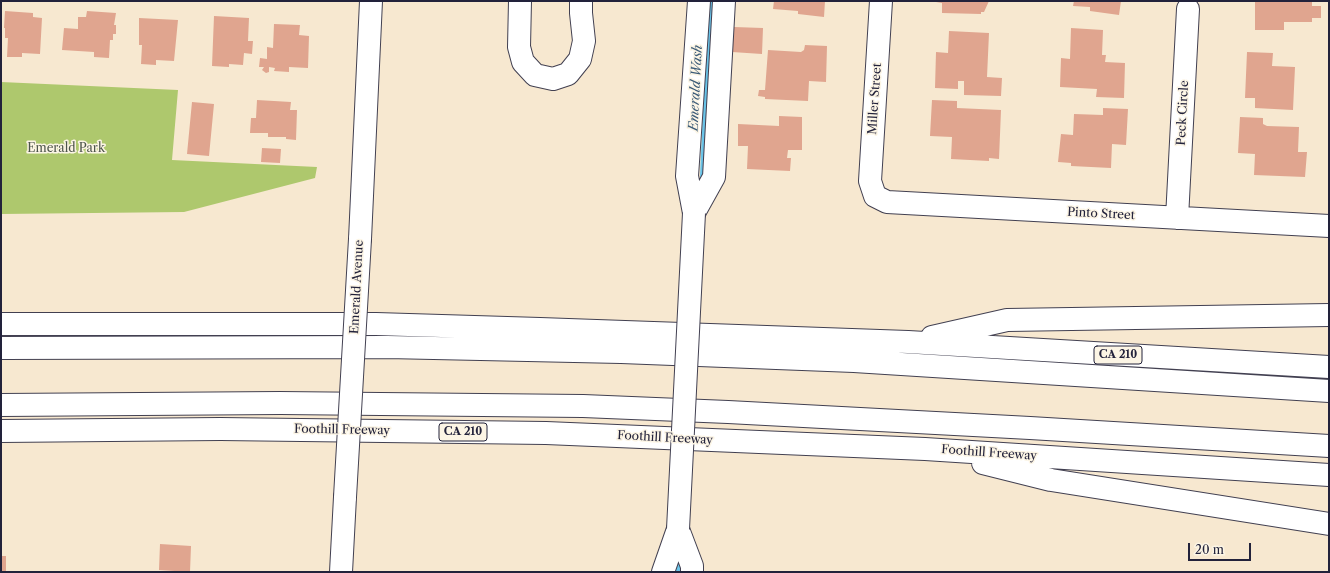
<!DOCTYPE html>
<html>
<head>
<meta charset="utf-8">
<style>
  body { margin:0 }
  #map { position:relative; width:1330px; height:573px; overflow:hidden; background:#f7e8d0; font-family:"Libre Caslon Text",serif }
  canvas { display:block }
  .frame { position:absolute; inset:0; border:2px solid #22223b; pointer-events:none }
  .scale { position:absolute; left:1188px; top:543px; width:63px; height:18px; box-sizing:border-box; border:2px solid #22223b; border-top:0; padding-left:5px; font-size:12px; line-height:14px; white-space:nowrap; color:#22223b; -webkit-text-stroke:3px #fcf5e5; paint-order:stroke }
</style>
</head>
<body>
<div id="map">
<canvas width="1330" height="573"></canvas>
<div class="frame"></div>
<div class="scale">20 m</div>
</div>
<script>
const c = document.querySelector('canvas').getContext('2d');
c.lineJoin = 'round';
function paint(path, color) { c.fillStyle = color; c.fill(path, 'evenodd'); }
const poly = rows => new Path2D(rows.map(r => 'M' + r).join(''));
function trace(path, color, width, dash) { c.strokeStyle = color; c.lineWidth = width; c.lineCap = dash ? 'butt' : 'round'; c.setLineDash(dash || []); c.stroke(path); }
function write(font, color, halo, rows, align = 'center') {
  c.font = font + ' "Libre Caslon Text",serif'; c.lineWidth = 3; c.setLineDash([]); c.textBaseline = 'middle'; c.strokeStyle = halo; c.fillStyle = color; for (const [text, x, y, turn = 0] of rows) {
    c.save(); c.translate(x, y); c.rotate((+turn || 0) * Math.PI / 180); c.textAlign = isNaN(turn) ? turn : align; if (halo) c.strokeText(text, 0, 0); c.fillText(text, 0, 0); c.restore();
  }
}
paint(poly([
  [1,82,178,90,172,160,317,167,315,178,184,212,1,214]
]), '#aec86d');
trace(poly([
  [703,176,711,1],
  [679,572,679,567]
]), '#6ac4e8', 6);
paint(poly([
  [774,1,825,1,824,17,798,14,798,11,773,9],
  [930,1,989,1,984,12,981,12,981,14,942,13,942,3],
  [1074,1,1121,1,1119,15,1090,11,1090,7,1073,6],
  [1255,1,1312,1,1312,6,1321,6,1321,18,1312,18,1312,22,1284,22,1284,30,1255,30],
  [5,11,33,13,33,17,42,18,40,54,22,53,22,57,7,57,8,38,5,38,5,28,4,28],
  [87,11,116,13,114,25,116,25,116,34,113,34,113,40,110,40,109,58,94,57,94,52,62,50,64,28,78,29,78,17,86,17],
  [214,16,249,18,248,41,253,41,252,54,244,53,243,65,229,64,229,67,212,66],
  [139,18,178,20,174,61,156,60,156,65,141,64,142,45,139,45],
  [274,24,300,25,299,35,309,36,308,68,289,67,289,72,274,71,275,68,269,67,269,72,266,73,262,70,264,67,259,67,260,58,267,59,267,47,273,48],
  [734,27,763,28,762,54,732,52],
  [1071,28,1103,30,1102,55,1106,55,1105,62,1125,63,1124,98,1096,97,1097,89,1060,87,1061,58,1070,59],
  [949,31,989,33,987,77,1002,78,1001,96,964,95,964,81,958,81,958,89,935,88,936,52,948,53],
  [805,45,827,46,826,82,809,81,808,101,765,99,765,97,758,96,759,90,765,90,768,50,801,52,804,50],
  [1247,52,1273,53,1272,66,1295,67,1293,110,1255,108,1255,98,1245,98],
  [257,100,291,102,290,110,297,110,296,140,286,139,286,137,268,137,268,133,250,133,251,118,256,118],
  [932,100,957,101,957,108,1001,110,999,159,989,158,989,161,951,159,952,137,930,136],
  [192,102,214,104,209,156,187,154],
  [1103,108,1128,109,1126,145,1112,144,1111,168,1071,166,1071,163,1058,162,1061,134,1073,135,1074,114,1103,115],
  [779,116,802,117,802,150,788,150,787,158,791,158,790,171,747,169,748,146,738,146,738,124,779,126],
  [1240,117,1263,118,1263,124,1267,126,1299,127,1298,152,1307,152,1305,177,1254,175,1255,154,1238,153],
  [262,148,281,149,280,163,261,162],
  [160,544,191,546,190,572,159,570],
  [1,556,6,556,6,572,1,572]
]), '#e0a58f');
const minor = poly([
  [520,1,519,47,523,62,535,75,553,79,568,74,580,59,584,41,581,13,581,1],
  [881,1,870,181,875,196,887,202,1329,226],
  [694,213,714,177,724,1],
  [694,213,687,176,699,1],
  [1177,218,1188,9],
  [360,239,371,1],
  [678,529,692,566,692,572],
  [341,572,345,497],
  [663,572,678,529]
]);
const highway = poly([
  [1,324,376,324,540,329,908,342,1329,367],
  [932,337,1007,320,1329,315],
  [1,348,387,347,621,352,854,361,1329,391],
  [1,405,280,403,583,406,728,412,1030,428,1329,446],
  [1,431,220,429,546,433,925,449,1329,475],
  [983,463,1051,480,1329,524]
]);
trace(minor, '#424051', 24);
trace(highway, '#424051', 24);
trace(minor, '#fff', 22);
trace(highway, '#fff', 22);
const minorBridge = poly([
  [345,497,360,239],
  [678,529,694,213]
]);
trace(minorBridge, '#424051', 24, []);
trace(minorBridge, '#fff', 22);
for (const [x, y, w] of [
  [1118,355,48],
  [463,432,48]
]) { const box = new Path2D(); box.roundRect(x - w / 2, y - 9, w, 18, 3); c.fillStyle = '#fcf5e5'; c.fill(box); trace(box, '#22223b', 1); }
write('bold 11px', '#22223b', null, [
  ["CA 210",1118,355],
  ["CA 210",463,432]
]);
write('12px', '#22223b', '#fcf5e5', [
  ["Miller Street",875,99,-86],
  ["Peck Circle",1183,113,-87],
  ["Pinto Street",1101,214,3],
  ["Emerald Avenue",357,287,-87],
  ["Foothill Freeway",342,430,1],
  ["Foothill Freeway",665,438,3],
  ["Foothill Freeway",989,453,4]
]);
write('12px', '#4c544a', '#fcf5e5', [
  ["Emerald Park",66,149]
]);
write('italic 13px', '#3b5b78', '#fcf5e5', [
  ["Emerald Wash",696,88,-87]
]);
</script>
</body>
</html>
